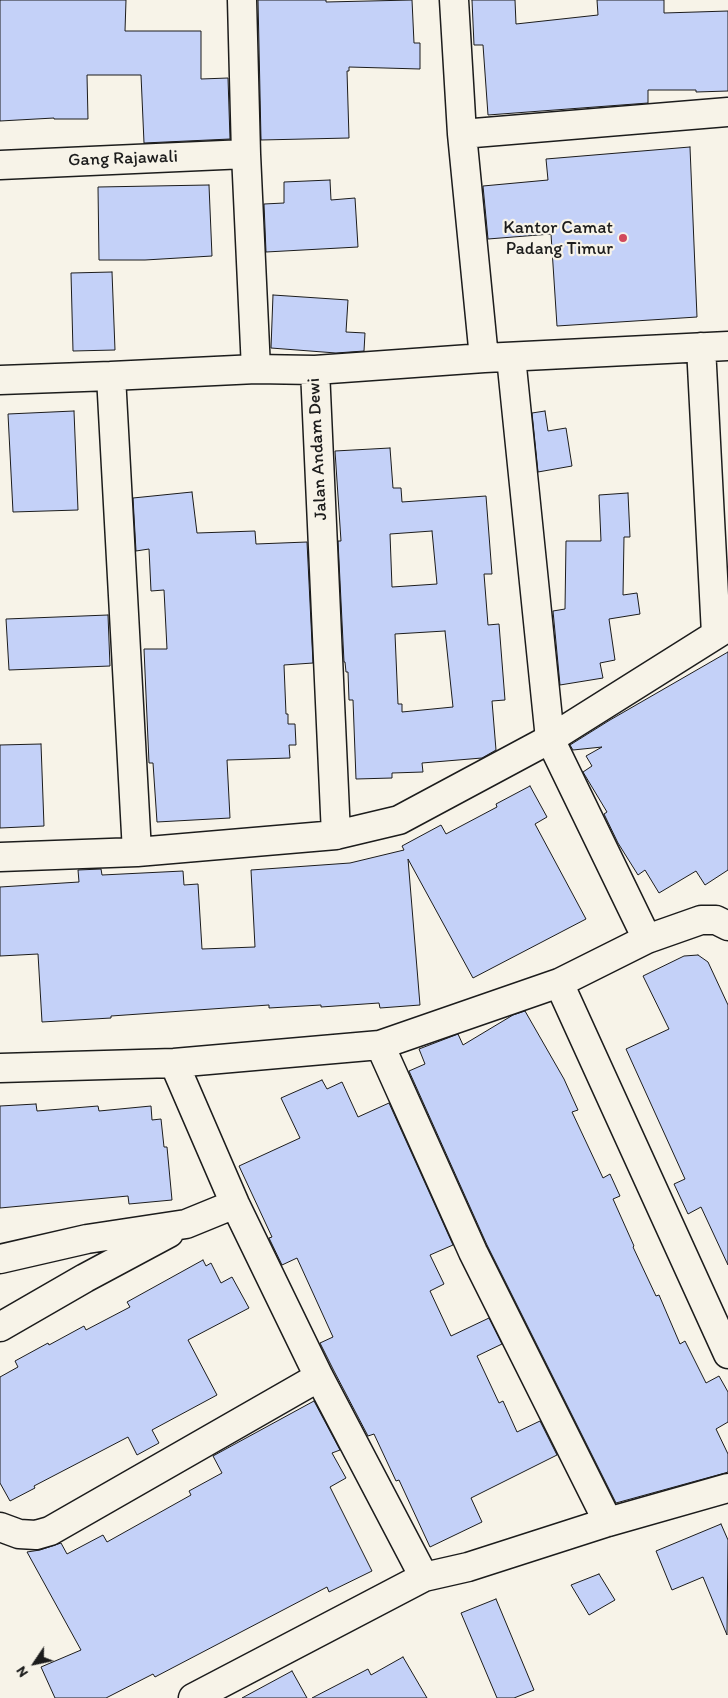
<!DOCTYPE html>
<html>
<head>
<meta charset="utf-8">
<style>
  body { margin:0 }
  #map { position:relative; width:728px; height:1698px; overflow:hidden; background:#f7f3e8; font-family:Itim,sans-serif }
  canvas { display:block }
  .north { position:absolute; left:10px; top:1638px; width:50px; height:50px; -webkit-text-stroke:4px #f7f3e8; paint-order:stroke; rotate:236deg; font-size:14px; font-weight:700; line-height:20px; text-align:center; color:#1c1c1c }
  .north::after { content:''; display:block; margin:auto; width:18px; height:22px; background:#1c1c1c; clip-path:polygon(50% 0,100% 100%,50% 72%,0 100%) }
</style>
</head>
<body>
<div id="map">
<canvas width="728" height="1698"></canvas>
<div class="north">N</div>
</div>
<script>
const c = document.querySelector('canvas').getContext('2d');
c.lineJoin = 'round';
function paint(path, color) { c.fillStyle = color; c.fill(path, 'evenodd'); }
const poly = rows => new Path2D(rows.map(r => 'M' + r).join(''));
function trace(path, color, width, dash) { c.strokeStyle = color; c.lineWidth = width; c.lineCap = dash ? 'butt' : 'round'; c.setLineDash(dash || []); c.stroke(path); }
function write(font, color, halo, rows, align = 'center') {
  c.font = font + ' Itim,sans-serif'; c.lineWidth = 4.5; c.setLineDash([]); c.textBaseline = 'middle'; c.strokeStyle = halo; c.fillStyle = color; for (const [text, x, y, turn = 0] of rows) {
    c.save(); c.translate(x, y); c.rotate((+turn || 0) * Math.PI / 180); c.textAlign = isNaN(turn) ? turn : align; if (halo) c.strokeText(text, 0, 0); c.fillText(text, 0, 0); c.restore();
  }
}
const building = poly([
  [0,0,126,0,125,31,201,31,201,79,228,78,230,139,144,143,141,75,87,75,88,119,54,119,54,118,0,121,0,0],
  [258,0,326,0,326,2,412,0,414,43,420,43,420,69,349,67,349,71,347,71,349,138,261,140,258,0],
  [472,0,515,0,516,24,598,15,597,0,664,0,664,13,728,11,728,91,696,92,696,90,648,90,648,103,488,115,483,45,474,45,472,0],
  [690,147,697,317,557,326,551,234,488,239,483,186,548,180,546,159,690,147],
  [330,180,331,200,355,198,358,247,266,252,264,204,284,203,284,182,330,180],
  [209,185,212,256,145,260,99,260,98,187,209,185],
  [112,272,115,350,73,351,71,273,112,272],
  [273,295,348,300,346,332,365,333,364,351,336,353,271,348,273,295],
  [74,411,78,510,13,512,8,414,74,411],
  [545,411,548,431,566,428,572,466,538,472,532,413,545,411],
  [390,448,393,488,401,488,402,502,486,496,492,574,484,574,488,625,499,624,505,700,492,701,496,750,482,758,422,763,423,772,392,773,392,778,356,779,353,700,349,700,348,672,346,672,345,662,344,662,338,541,341,541,335,451,390,448],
  [432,531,437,584,392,587,390,534,432,531],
  [445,631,453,707,402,712,402,704,398,704,395,634,445,631],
  [192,492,197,533,255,531,256,544,307,542,313,663,284,665,286,714,288,714,288,724,295,724,296,745,289,745,290,758,227,760,230,818,157,822,153,763,149,763,144,649,167,649,164,590,151,591,149,549,136,551,133,498,192,492],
  [628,493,630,537,624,537,623,595,637,593,640,614,609,619,615,660,600,663,603,678,560,685,553,611,565,609,566,541,601,541,599,495,628,493],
  [108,615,110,666,9,670,6,619,108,615],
  [728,652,728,870,705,885,696,871,659,893,645,870,638,875,618,843,604,814,607,812,583,772,592,766,586,756,602,747,573,750,570,745,610,720,728,652],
  [41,744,44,826,0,828,0,745,41,744],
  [530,786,547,817,535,824,586,919,473,978,408,859,420,1005,380,1008,379,1003,321,1007,321,1005,269,1008,269,1005,111,1016,111,1018,42,1022,38,954,0,956,0,887,79,882,78,870,101,869,102,875,183,871,184,885,198,884,202,949,255,947,251,870,350,863,404,850,402,846,441,825,446,834,497,807,496,804,530,786],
  [698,955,708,962,728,1005,728,1265,701,1207,688,1214,674,1184,685,1179,626,1049,669,1029,643,976,684,956,698,955],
  [525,1011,564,1079,578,1110,572,1112,603,1178,610,1174,620,1196,613,1199,634,1246,633,1247,656,1296,659,1295,680,1344,685,1341,706,1383,719,1376,728,1392,728,1422,716,1429,728,1454,728,1472,725,1473,616,1503,487,1245,409,1071,425,1064,419,1049,458,1034,463,1045,513,1015,525,1011],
  [322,1080,327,1089,342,1082,358,1117,389,1103,453,1245,430,1255,444,1284,430,1291,451,1336,489,1318,502,1344,477,1356,499,1403,503,1401,517,1432,540,1421,557,1455,471,1498,482,1522,430,1547,399,1480,396,1481,374,1434,368,1436,334,1371,320,1343,333,1337,297,1258,282,1265,269,1238,272,1237,239,1166,300,1138,281,1098,322,1080],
  [36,1104,37,1111,98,1106,99,1111,151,1106,152,1120,161,1119,164,1147,167,1147,172,1200,129,1204,128,1196,0,1208,0,1106,36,1104],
  [203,1260,206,1266,211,1263,221,1283,232,1277,249,1308,188,1340,217,1395,152,1430,159,1443,137,1455,128,1437,34,1486,35,1488,10,1501,0,1483,0,1377,18,1367,15,1361,48,1343,49,1345,84,1326,86,1330,130,1307,127,1302,203,1260],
  [314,1401,340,1450,332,1453,346,1478,330,1487,372,1571,329,1592,327,1587,155,1677,153,1674,106,1698,55,1698,41,1667,81,1650,27,1552,40,1550,61,1543,67,1554,103,1535,107,1542,191,1495,189,1491,222,1473,213,1456,314,1401],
  [721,1524,728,1540,727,1635,703,1577,672,1590,656,1551,721,1524],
  [599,1574,615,1600,589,1615,571,1585,599,1574],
  [496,1599,534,1690,514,1698,497,1698,461,1613,496,1599],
  [403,1657,427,1698,312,1698,368,1669,371,1675,403,1657],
  [292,1671,307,1698,242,1698,292,1671]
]);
paint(building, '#c4d1f8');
trace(building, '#1c1c1c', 1);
const street = poly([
  [242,0,246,154,256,369,315,370,336,835],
  [454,0,462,134,484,358],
  [462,134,728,112],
  [0,165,246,154],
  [701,347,716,634],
  [511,357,550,739,647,939],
  [315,370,484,358,728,346],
  [111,376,137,852],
  [0,380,111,376,256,369],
  [0,857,137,852,336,835,399,820,550,739,728,627],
  [559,983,728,1354],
  [380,1045,473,1252,608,1522],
  [174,1063,235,1204,319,1377,424,1577],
  [0,1068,174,1063,380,1045,559,983,647,939,701,920,716,920,728,926],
  [0,1259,87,1239,186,1224,235,1204],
  [0,1327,85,1278,169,1233],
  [0,1527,19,1534,36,1535,50,1531,319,1377],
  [193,1698,424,1577,468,1567,608,1522,728,1488]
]);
trace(street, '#1c1c1c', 31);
trace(street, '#f7f3e8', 28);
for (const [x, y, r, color] of [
  [623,238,5,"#d1495b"]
]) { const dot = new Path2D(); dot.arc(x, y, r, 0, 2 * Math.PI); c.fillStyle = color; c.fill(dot); trace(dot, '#f7f3e8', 2); }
write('18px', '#1c1c1c', '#f7f3e8', [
  ["Gang Rajawali",123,159,-2],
  ["Jalan Andam Dewi",318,449,-93]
]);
write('18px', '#1c1c1c', '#f7f3e8', [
  ["Kantor Camat",613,228],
  ["Padang Timur",613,249]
], 'right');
</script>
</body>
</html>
